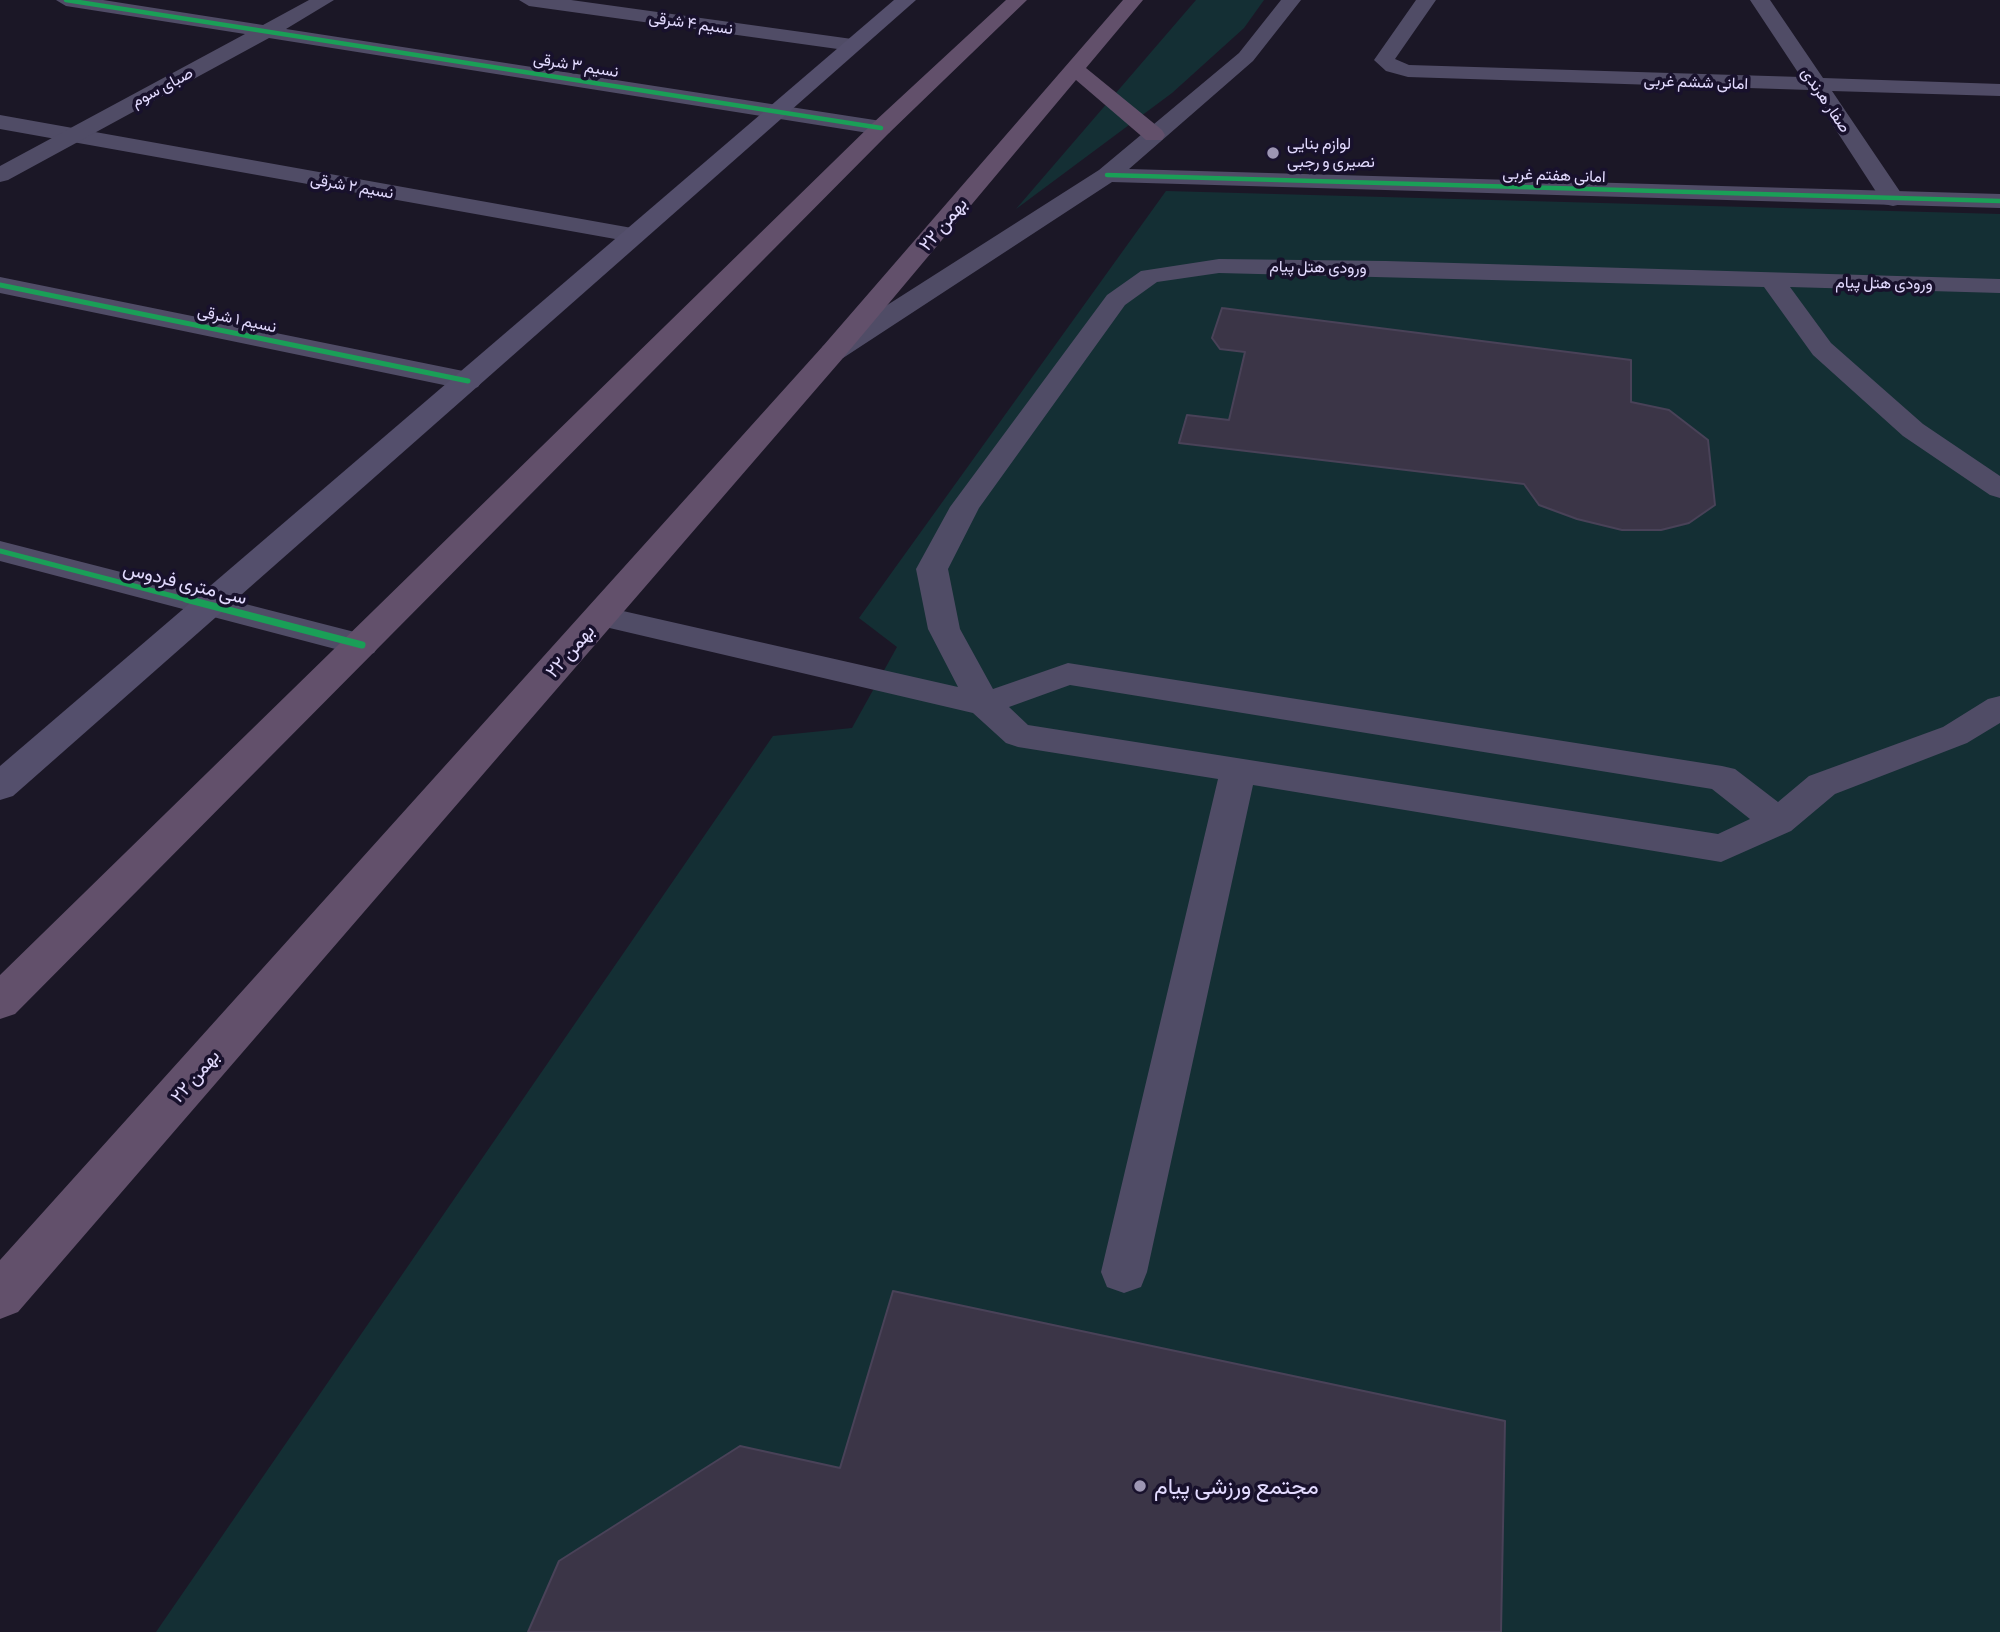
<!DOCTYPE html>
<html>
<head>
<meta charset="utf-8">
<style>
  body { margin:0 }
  canvas { display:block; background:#1b1726 }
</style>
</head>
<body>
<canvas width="2000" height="1632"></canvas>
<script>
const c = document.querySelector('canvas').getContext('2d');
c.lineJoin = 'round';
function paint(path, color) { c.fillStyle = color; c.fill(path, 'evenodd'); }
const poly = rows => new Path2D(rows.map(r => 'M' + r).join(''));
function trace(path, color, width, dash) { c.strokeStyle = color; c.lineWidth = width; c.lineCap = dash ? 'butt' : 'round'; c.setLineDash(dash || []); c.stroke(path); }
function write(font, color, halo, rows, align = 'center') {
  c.font = font + ' Commissioner,Vazirmatn,sans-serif'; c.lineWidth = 7; c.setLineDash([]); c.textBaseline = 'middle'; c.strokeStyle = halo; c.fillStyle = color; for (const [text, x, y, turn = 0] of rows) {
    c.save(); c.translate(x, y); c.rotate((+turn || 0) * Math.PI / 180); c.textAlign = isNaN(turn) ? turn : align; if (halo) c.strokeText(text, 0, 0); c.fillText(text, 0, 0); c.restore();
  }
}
paint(poly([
  [1196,0,1264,0,1244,28,1172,93,1016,209],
  [1166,191,2000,214,2000,1632,156,1632,773,736,852,728,897,647,859,618]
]), '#142f34');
const building = poly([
  [1222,308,1631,360,1631,402,1669,410,1708,440,1715,505,1689,523,1661,530,1622,530,1577,519,1539,505,1524,484,1179,443,1187,415,1229,420,1245,352,1220,349,1212,338,1222,308],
  [893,1291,1505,1421,1501,1632,528,1632,559,1561,740,1446,840,1468,893,1291]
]);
paint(building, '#3b3547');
trace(building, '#494258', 2);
paint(poly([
  [1219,259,1386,261,2000,279,2000,293,1790,287,1831,343,1923,424,2000,476,2000,498,1990,495,1903,436,1813,355,1764,287,1219,273,1157,282,1125,305,979,508,948,569,960,629,993,689,1068,663,1722,766,1735,769,1778,802,1809,776,1943,727,1988,699,2000,696,2000,723,1967,743,1835,794,1791,831,1721,862,1253,785,1147,1272,1141,1287,1124,1293,1107,1287,1101,1272,1218,779,1018,747,1006,743,973,713,601,626,590,623,585,616,590,609,601,606,958,687,928,629,916,569,950,507,1107,295,1141,271,1219,259],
  [1070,685,1712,789,1750,819,1718,834,1028,725,1009,707,1070,685]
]), '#504c66');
paint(poly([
  [519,0,571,0,852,39,859,41,862,45,859,49,852,51,529,6,519,0],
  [1416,0,1436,0,1395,59,1409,65,1801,77,1750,0,1770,0,1823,78,2000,84,2000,96,1832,91,1905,199,1902,204,1893,206,1884,204,1810,90,1408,77,1386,71,1374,60,1416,0],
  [0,115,632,228,641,230,644,235,641,240,632,242,0,129,0,115],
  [0,277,468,372,478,375,482,381,478,387,468,390,0,293,0,277]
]), '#504c66');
paint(poly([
  [56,0,103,0,263,25,309,0,334,0,286,29,881,121,889,123,892,128,889,133,881,135,269,38,8,180,0,182,0,166,245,34,66,6,56,0],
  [1281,0,1301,0,1253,61,1129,169,2000,194,2000,208,1112,182,843,358,833,360,823,358,819,352,823,346,1099,170,1239,53,1281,0],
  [0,541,374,637,379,645,374,653,362,656,0,561,0,541]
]), '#504c66');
paint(poly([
  [894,0,916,0,13,796,0,800,0,766,894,0]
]), '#544f6c');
paint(poly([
  [1006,0,1027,0,889,133,15,1014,0,1019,0,975,873,123,1006,0],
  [1123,0,1143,0,1086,68,1162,130,1165,135,1162,140,1146,140,1076,80,843,358,18,1312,0,1319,0,1260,823,346,1123,0]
]), '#62506b');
trace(poly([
  [66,0,881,128],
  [1107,175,2000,201]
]), '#1a9f57', 4.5);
trace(poly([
  [0,285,468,381],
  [0,551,192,601]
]), '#1a9f57', 5);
trace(poly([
  [186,599,362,645]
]), '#1a9f57', 7);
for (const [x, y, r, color] of [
  [1273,153,7,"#9d96b3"],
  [1140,1486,7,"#9d96b3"]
]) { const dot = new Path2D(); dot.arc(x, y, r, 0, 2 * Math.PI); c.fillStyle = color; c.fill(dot); trace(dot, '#18112c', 2.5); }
write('16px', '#e3dbff', '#18112c', [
  ["نسیم ۴ شرقی",691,23,8],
  ["نسیم ۳ شرقی",576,65,9],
  ["امانی ششم غربی",1696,82,2],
  ["صبای سوم",162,87,-28],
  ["صفار هرندی",1826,100,56],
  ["امانی هفتم غربی",1554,175,2],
  ["نسیم ۲ شرقی",352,186,10],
  ["ورودی هتل پیام",1318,267,1],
  ["ورودی هتل پیام",1884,283,1],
  ["نسیم ۱ شرقی",237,319,12]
]);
write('16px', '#e3dbff', '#18112c', [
  ["لوازم بنایی",1287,144],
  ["نصیری و رجبی",1287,162]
], 'left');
write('19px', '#e3dbff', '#18112c', [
  ["۲۲ بهمن",943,224,-50],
  ["سی متری فردوس",185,583,14],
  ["۲۲ بهمن",570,651,-49],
  ["۲۲ بهمن",195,1076,-49]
]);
write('23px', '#e3dbff', '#18112c', [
  ["مجتمع ورزشی پیام",1154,1486]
], 'left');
</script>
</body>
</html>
